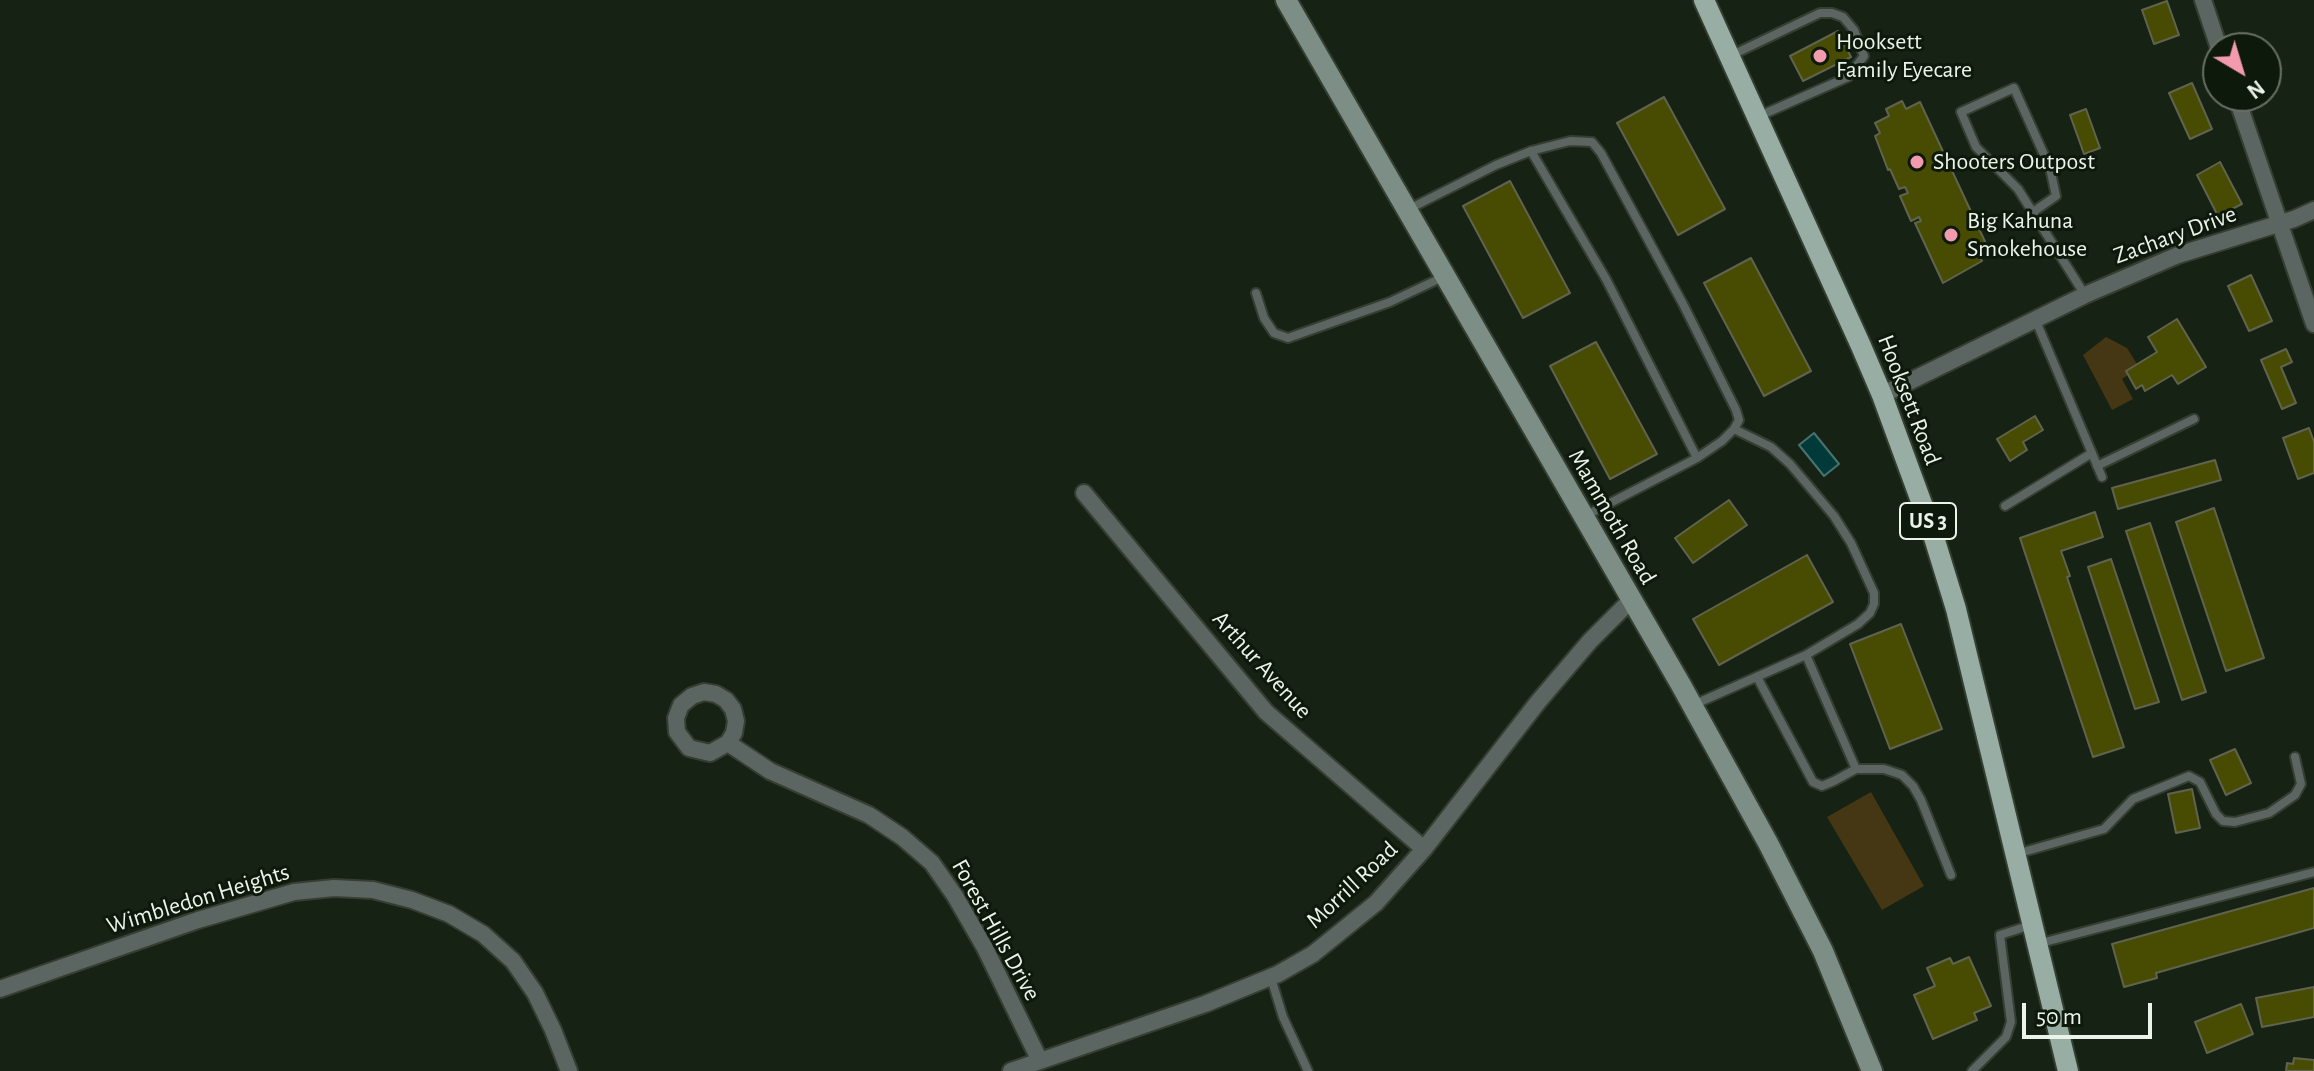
<!DOCTYPE html>
<html>
<head>
<meta charset="utf-8">
<style>
  body { margin:0 }
  #map { position:relative; width:2314px; height:1071px; overflow:hidden; background:#162214; font-family:"Alegreya Sans",sans-serif }
  canvas { display:block }
  .north { position:absolute; left:2202px; top:32px; width:80px; height:80px; box-sizing:border-box; background:#0d190b; border:2px solid #667164; border-radius:50%; rotate:142deg; font-size:22px; font-weight:700; line-height:32px; text-align:center; color:#ecf4ea }
  .north::after { content:''; display:block; margin:auto; width:28px; height:36px; background:#f29aae; clip-path:polygon(50% 0,100% 100%,50% 72%,0 100%) }
  .scale { position:absolute; left:2022px; top:1003px; width:130px; height:36px; box-sizing:border-box; border:4px solid #ecf4ea; border-top:0; padding-left:10px; font-size:24px; line-height:28px; white-space:nowrap; color:#ecf4ea; -webkit-text-stroke:6px #0d190b; paint-order:stroke }
</style>
</head>
<body>
<div id="map">
<canvas width="2314" height="1071"></canvas>
<div class="north">N</div>
<div class="scale">50 m</div>
</div>
<script>
const c = document.querySelector('canvas').getContext('2d');
c.lineJoin = 'round';
function paint(path, color) { c.fillStyle = color; c.fill(path, 'evenodd'); }
const poly = rows => new Path2D(rows.map(r => 'M' + r).join(''));
function trace(path, color, width, dash) { c.strokeStyle = color; c.lineWidth = width; c.lineCap = dash ? 'butt' : 'round'; c.setLineDash(dash || []); c.stroke(path); }
function write(font, color, halo, rows, align = 'center') {
  c.font = font + ' "Alegreya Sans",sans-serif'; c.lineWidth = 6; c.setLineDash([]); c.textBaseline = 'middle'; c.strokeStyle = halo; c.fillStyle = color; for (const [text, x, y, turn = 0] of rows) {
    c.save(); c.translate(x, y); c.rotate((+turn || 0) * Math.PI / 180); c.textAlign = isNaN(turn) ? turn : align; if (halo) c.strokeText(text, 0, 0); c.fillText(text, 0, 0); c.restore();
  }
}
paint(poly([
  [2106,337,2127,348,2137,364,2126,371,2128,375,2122,379,2133,399,2112,410,2083,355],
  [1871,792,1924,886,1882,910,1827,817]
]), '#463714');
const water = poly([
  [1814,433,1839,464,1824,476,1799,445,1814,433]
]);
paint(water, '#023a3a');
trace(water, '#48726f', 2);
const building = poly([
  [2167,1,2179,35,2154,44,2142,10,2167,1],
  [1838,31,1851,57,1803,81,1790,56,1838,31],
  [2192,83,2212,129,2190,139,2169,93,2192,83],
  [1664,97,1725,209,1678,235,1617,123,1664,97],
  [1902,101,1906,109,1920,102,1988,248,1978,253,1982,261,1943,283,1915,223,1921,221,1919,217,1911,221,1900,196,1908,193,1905,187,1899,189,1890,169,1888,170,1875,136,1880,133,1875,123,1889,116,1886,109,1902,101],
  [2086,109,2100,148,2084,154,2070,115,2086,109],
  [2220,162,2242,204,2218,216,2197,175,2220,162],
  [1510,181,1570,293,1523,318,1463,206,1510,181],
  [1751,258,1811,371,1764,396,1704,283,1751,258],
  [2251,275,2272,321,2249,331,2228,286,2251,275],
  [2177,319,2206,367,2178,384,2172,375,2145,391,2142,385,2136,389,2126,371,2157,352,2148,337,2177,319],
  [1596,342,1657,454,1610,479,1550,366,1596,342],
  [2286,349,2292,362,2281,367,2296,403,2282,409,2261,360,2286,349],
  [2035,416,2043,430,2023,442,2027,450,2010,461,1997,439,2035,416],
  [2309,428,2314,442,2314,473,2298,479,2283,438,2309,428],
  [2215,460,2221,480,2118,509,2112,488,2215,460],
  [1729,500,1747,525,1693,563,1675,538,1729,500],
  [2214,508,2264,658,2226,671,2176,522,2214,508],
  [2095,512,2103,537,2061,551,2070,576,2067,577,2124,747,2093,757,2020,538,2095,512],
  [2150,523,2206,692,2182,700,2126,531,2150,523],
  [1807,555,1833,602,1719,665,1693,619,1807,555],
  [2111,559,2159,702,2135,709,2088,567,2111,559],
  [1901,624,1942,729,1890,749,1850,644,1901,624],
  [2235,749,2251,783,2226,795,2210,760,2235,749],
  [2192,789,2200,828,2176,833,2168,794,2192,789],
  [2314,888,2314,928,2156,973,2157,978,2124,987,2112,944,2314,888],
  [1969,957,1991,1006,1974,1013,1977,1020,1933,1039,1914,995,1935,986,1927,968,1950,958,1953,964,1969,957],
  [2314,987,2314,1017,2262,1027,2256,998,2314,987],
  [2241,1004,2253,1034,2207,1053,2195,1022,2241,1004],
  [2294,1058,2314,1060,2314,1071,2286,1071,2287,1063,2293,1064,2294,1058]
]);
paint(building, '#484c02');
trace(building, '#60634e', 2);
const service = poly([
  [1730,56,1820,13,1832,13,1843,17,1854,30,1864,56,1848,77,1757,117],
  [1409,209,1496,165,1531,151],
  [2033,212,2056,196,2050,168,2014,88,1961,112,1976,147,2018,189,2085,295],
  [1256,293,1264,318,1274,333,1288,338,1390,302,1443,277],
  [2036,321,2102,477],
  [1697,458,1606,279,1531,151,1570,141,1592,142,1601,153,1683,304,1736,410,1739,420,1734,429],
  [2097,466,2194,419],
  [2005,506,2092,453],
  [1583,517,1697,458,1722,441,1734,429,1771,447,1790,464,1834,516,1851,543,1874,593,1874,604,1870,613,1858,624,1806,655,1693,705],
  [1757,677,1813,782,1822,786,1834,781,1856,769,1806,655],
  [1856,769,1884,769,1902,775,1913,786,1921,800,1951,875],
  [2016,854,2104,829,2133,799,2189,776,2200,782,2216,814,2223,821,2235,822,2269,813,2295,795,2301,784,2295,757],
  [2037,944,2314,872],
  [1271,978,1283,1017,1308,1071],
  [1972,1071,2006,1037,2011,1022,2000,935,2031,925]
]);
const minor = poly([
  [2203,0,2219,48],
  [2236,96,2314,324],
  [1882,395,2085,295,2178,255,2294,219,2314,210],
  [1084,493,1266,712,1424,849],
  [728,743,734,733,736,721,733,709,726,700,716,694,704,692,692,696,681,705,676,718,677,732,689,748,710,753,728,743,770,771,869,815,902,837,932,863,955,896,985,948,1040,1061],
  [0,989,198,920,294,892,334,888,373,890,412,900,449,914,483,934,513,961,535,993,553,1030,569,1071],
  [1011,1071,1205,1004,1278,974,1313,954,1376,903,1424,849,1538,702,1590,641,1630,601]
]);
const secondary = poly([
  [1286,0,1681,685,1768,843,1823,951,1872,1071]
]);
const primary = poly([
  [1704,0,1861,346,1882,395,1932,531,1956,609,2068,1071]
]);
trace(service, '#343f32', 12);
trace(minor, '#343f32', 20);
trace(secondary, '#343f32', 24);
trace(primary, '#343f32', 24);
trace(service, '#5b6561', 8);
trace(minor, '#5b6561', 16);
trace(secondary, '#7d8e86', 20);
trace(primary, '#98ada4', 20);
for (const [x, y, r, color] of [
  [1820,56,8,"#f29aae"],
  [1917,162,8,"#f29aae"],
  [1951,235,8,"#f29aae"]
]) { const dot = new Path2D(); dot.arc(x, y, r, 0, 2 * Math.PI); c.fillStyle = color; c.fill(dot); trace(dot, '#0d190b', 3); }
for (const [x, y, w] of [
  [1928,521,56]
]) { const box = new Path2D(); box.roundRect(x - w / 2, y - 18, w, 36, 6); c.fillStyle = '#0d190b'; c.fill(box); trace(box, '#ecf4ea', 2); }
write('bold 22px', '#ecf4ea', null, [
  ["US 3",1928,521]
]);
write('24px', '#ecf4ea', '#0d190b', [
  ["Hooksett",1836,42],
  ["Family Eyecare",1836,70],
  ["Shooters Outpost",1933,162],
  ["Big Kahuna",1967,221],
  ["Smokehouse",1967,249]
], 'left');
write('24px', '#ecf4ea', '#0d190b', [
  ["Zachary Drive",2175,235,-20],
  ["Hooksett Road",1909,400,69],
  ["Mammoth Road",1612,517,60],
  ["Arthur Avenue",1262,665,48],
  ["Morrill Road",1352,885,-43],
  ["Wimbledon Heights",198,899,-17],
  ["Forest Hills Drive",996,930,61]
]);
</script>
</body>
</html>
